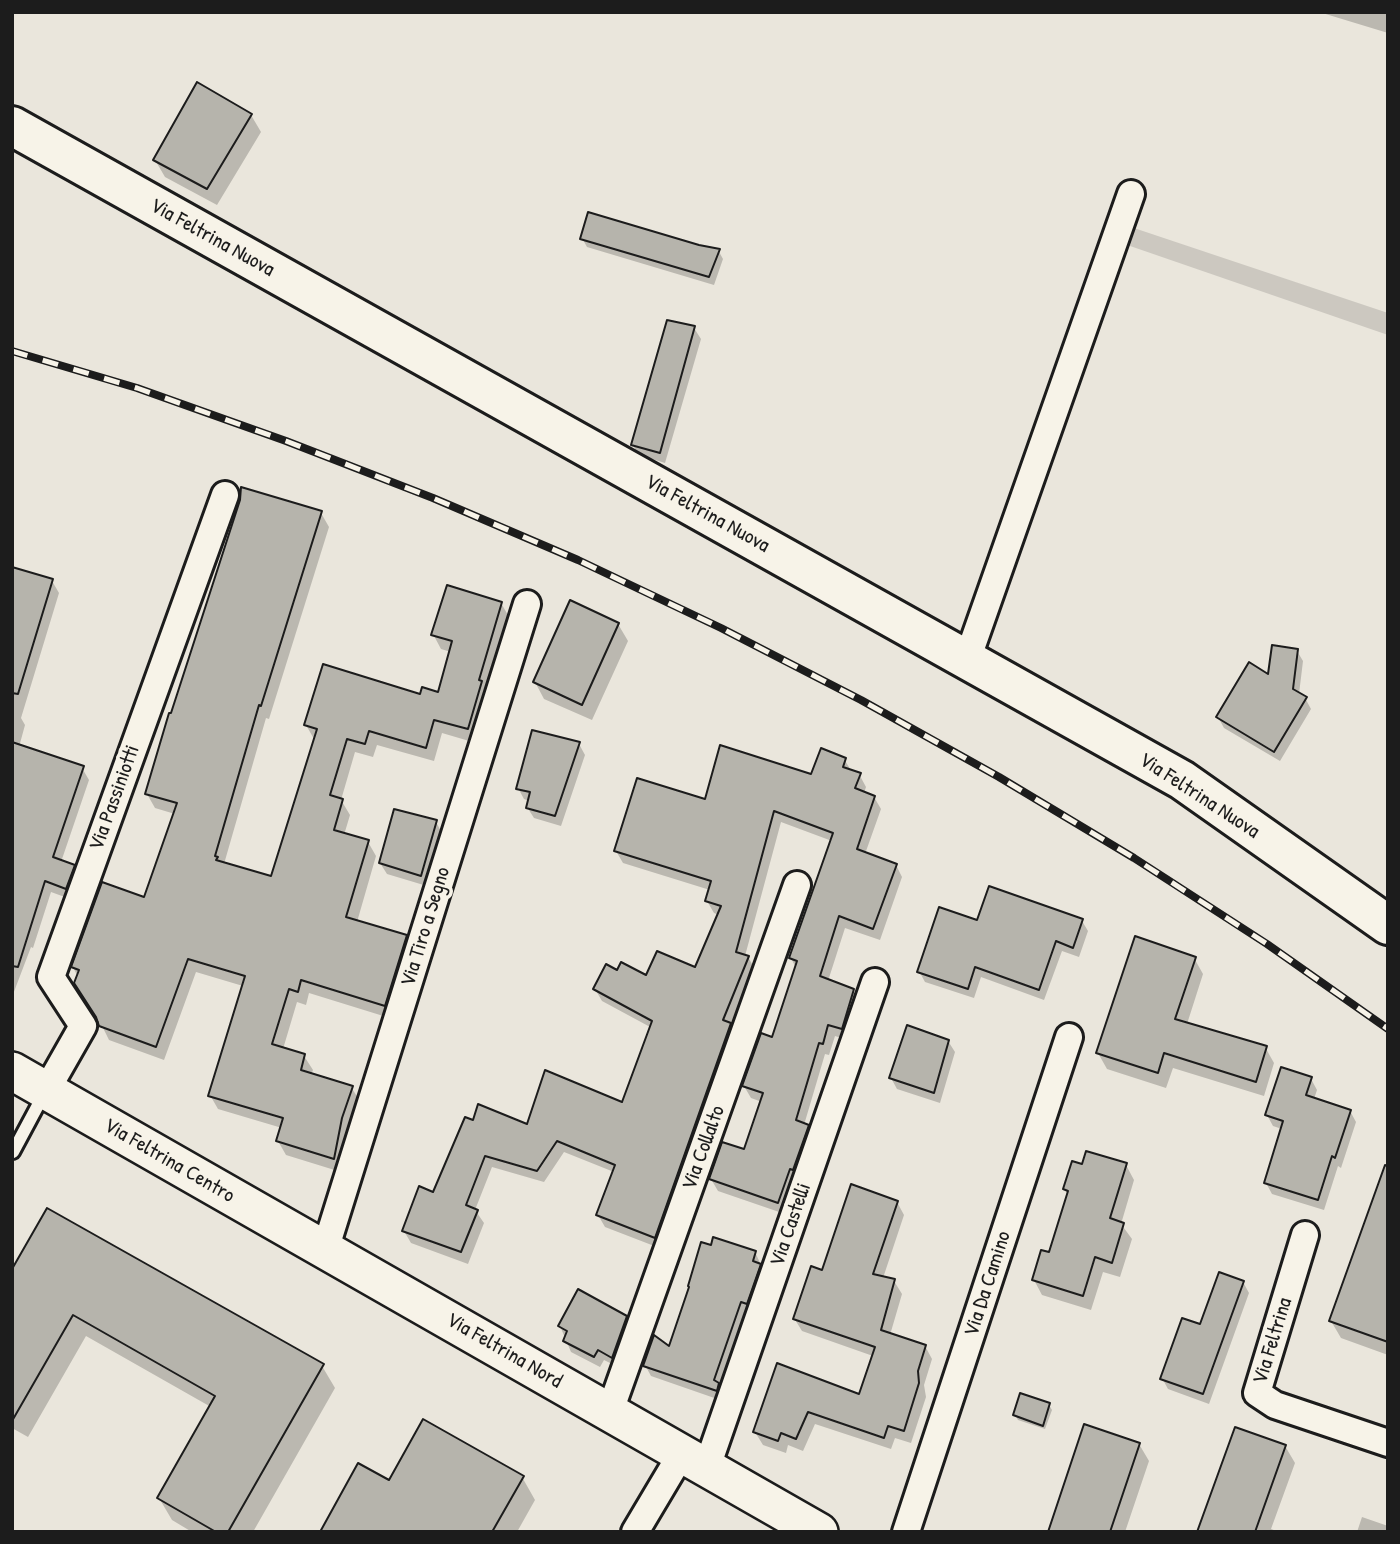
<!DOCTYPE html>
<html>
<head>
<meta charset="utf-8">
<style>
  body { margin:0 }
  #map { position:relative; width:1400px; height:1544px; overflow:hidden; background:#eae6dc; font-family:"Patrick Hand",sans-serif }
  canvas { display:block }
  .frame { position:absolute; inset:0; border:14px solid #1c1c1c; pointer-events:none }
</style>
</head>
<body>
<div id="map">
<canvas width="1400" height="1544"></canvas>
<div class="frame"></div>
</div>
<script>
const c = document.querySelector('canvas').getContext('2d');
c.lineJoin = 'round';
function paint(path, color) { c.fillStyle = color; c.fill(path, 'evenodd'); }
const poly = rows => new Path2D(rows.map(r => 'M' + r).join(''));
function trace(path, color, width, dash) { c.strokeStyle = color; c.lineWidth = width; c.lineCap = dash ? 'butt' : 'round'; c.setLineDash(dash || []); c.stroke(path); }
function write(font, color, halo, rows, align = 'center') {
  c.font = font + ' "Patrick Hand",sans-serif'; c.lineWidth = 7; c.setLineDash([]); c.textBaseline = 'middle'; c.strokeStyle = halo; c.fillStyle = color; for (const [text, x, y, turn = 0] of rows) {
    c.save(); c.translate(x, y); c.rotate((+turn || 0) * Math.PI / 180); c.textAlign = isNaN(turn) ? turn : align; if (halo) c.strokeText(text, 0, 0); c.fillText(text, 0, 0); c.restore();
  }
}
paint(poly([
  [1110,220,1388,313,1388,335,1104,237]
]), '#ccc8c0');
paint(poly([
  [1319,12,1388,12,1388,33],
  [251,115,261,132,217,205,165,177,155,160],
  [582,238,718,250,723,259,714,285,587,247],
  [694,328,701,339,665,463,639,455,632,444],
  [321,513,329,527,269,719,266,718,224,864,273,879,314,739,306,725,439,694,451,652,441,649,433,634,501,603,509,617,476,743,442,733,434,761,377,745,373,757,355,752,341,800,350,815,344,835,368,842,376,856,357,922,406,937,414,951,393,1019,309,993,306,1005,297,1002,283,1049,304,1056,313,1070,311,1075,351,1087,360,1101,341,1172,286,1155,278,1141,282,1128,218,1109,210,1095,243,986,196,972,164,1060,109,1040,73,967,145,899,175,814,155,808,147,794],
  [12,569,52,581,59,593,21,718,25,725,19,747,82,768,89,780,61,862,73,867,80,879,73,900,51,892,33,948,31,947,12,997],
  [618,624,628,641,592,720,544,699,535,682],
  [1297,651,1303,661,1299,694,1305,698,1311,709,1280,761,1224,728,1218,717,1270,677],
  [579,744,585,755,561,826,534,818,527,807,529,801,524,799,518,788],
  [844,759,852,772,859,774,866,787,864,793,874,797,881,809,865,854,896,865,902,877,880,940,845,928,828,981,853,990,860,1002,848,1040,835,1036,829,1055,825,1054,804,1125,808,1126,815,1138,785,1214,718,1191,711,1179,745,1151,762,1102,751,1098,744,1086,773,1040,796,968,791,958,832,841,781,822,745,956,748,957,755,969,731,1027,737,1037,662,1249,605,1227,598,1215,614,1172,564,1152,544,1182,492,1167,475,1210,484,1223,468,1264,411,1243,404,1231,434,1194,474,1122,528,1126,623,1104,652,1028,602,1001,595,989,618,972,647,978,696,969,719,915,714,913,707,901,710,890,623,863,616,851,706,801,813,776],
  [436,822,442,833,427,886,387,874,380,863],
  [1082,921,1088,931,1079,957,1062,951,1044,1000,981,977,974,998,925,982,919,971,978,922],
  [1194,958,1203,974,1187,1024,1265,1047,1274,1063,1264,1096,1173,1068,1166,1088,1107,1069,1098,1053],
  [948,1041,955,1052,940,1103,897,1089,891,1078],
  [1311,1079,1317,1090,1314,1099,1350,1111,1356,1122,1341,1168,1338,1166,1324,1210,1272,1194,1266,1183,1282,1129,1273,1126,1267,1115],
  [1126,1165,1134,1180,1121,1224,1132,1239,1120,1277,1103,1272,1091,1310,1042,1295,1034,1280,1050,1254,1068,1195,1065,1189,1083,1166],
  [1388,1200,1388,1355,1341,1338,1331,1321],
  [897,1202,904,1215,883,1278,894,1281,902,1294,890,1335,925,1346,932,1359,924,1385,926,1397,911,1443,895,1438,891,1449,815,1424,803,1451,788,1445,786,1453,763,1445,755,1432,778,1366,860,1396,873,1356,802,1331,794,1318,823,1272],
  [755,1252,766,1276,754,1312,746,1312,720,1389,723,1401,651,1376,645,1365,670,1349],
  [12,1273,322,1366,335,1388,253,1532,192,1532,172,1520,159,1498,211,1407,86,1336,28,1437,12,1428],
  [1243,1282,1249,1293,1209,1404,1168,1389,1162,1378,1201,1326],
  [626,1317,632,1328,618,1367,604,1360,600,1367,571,1352,560,1326],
  [1049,1405,1052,1410,1045,1429,1018,1420,1015,1415],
  [1139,1444,1149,1461,1125,1532,1049,1532],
  [1285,1446,1295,1463,1271,1529,1279,1532,1198,1532],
  [522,1477,535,1500,517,1532,322,1532,390,1483],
  [1362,1517,1388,1526,1388,1532,1357,1532]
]), '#0003');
const building = poly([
  [197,82,252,114,207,189,153,160,197,82],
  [588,212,699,245,720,249,709,277,580,239,588,212],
  [667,320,695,326,660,453,631,445,667,320],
  [241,487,322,511,261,706,259,705,215,856,218,857,216,860,271,876,317,729,304,725,323,664,420,694,422,687,438,692,452,641,431,635,447,585,502,602,479,680,482,681,468,729,434,720,426,748,369,731,365,744,347,739,330,795,343,799,334,830,369,840,346,917,407,935,385,1006,301,980,298,992,289,989,272,1044,305,1054,301,1070,353,1086,342,1118,334,1159,276,1141,283,1118,208,1096,245,976,188,959,156,1047,99,1026,96,1017,74,983,79,970,71,967,102,882,144,897,177,803,145,794,169,713,171,713,240,500,241,487],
  [12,567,53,579,18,694,12,693,12,567],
  [570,600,619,623,582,705,533,682,570,600],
  [1272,645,1298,649,1293,689,1307,697,1274,752,1216,717,1249,662,1268,674,1272,645],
  [532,730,580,742,555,816,526,808,530,792,516,789,532,730],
  [12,742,84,766,53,857,75,865,66,889,45,881,18,967,12,966,12,742],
  [720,745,811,774,821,748,846,758,843,767,861,773,855,788,875,796,857,849,897,864,873,929,839,916,820,976,854,989,842,1029,828,1025,823,1044,819,1043,796,1120,809,1125,793,1170,790,1169,778,1203,709,1179,722,1142,744,1149,763,1093,742,1086,761,1033,772,1037,797,961,789,958,833,833,774,811,736,952,749,956,723,1020,731,1023,655,1238,596,1215,615,1165,557,1141,537,1171,485,1156,466,1205,478,1210,461,1252,402,1231,419,1186,433,1192,465,1117,473,1120,478,1104,527,1124,545,1070,622,1102,652,1021,593,989,606,964,617,970,621,962,646,975,657,951,695,967,721,906,705,901,711,881,614,851,637,778,705,799,720,745],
  [394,809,437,820,421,876,379,863,394,809],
  [989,886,1083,919,1073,948,1056,941,1039,990,975,967,968,989,917,972,939,907,977,920,989,886],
  [1135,936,1196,957,1175,1019,1267,1046,1256,1082,1164,1053,1158,1073,1096,1053,1135,936],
  [907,1025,949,1040,934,1093,889,1078,907,1025],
  [1281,1067,1312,1077,1306,1095,1351,1110,1335,1158,1332,1156,1318,1200,1264,1183,1283,1121,1265,1115,1281,1067],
  [1086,1151,1127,1163,1110,1218,1124,1223,1112,1263,1095,1257,1083,1296,1032,1280,1041,1250,1049,1252,1068,1191,1063,1189,1072,1161,1082,1164,1086,1151],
  [1385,1165,1388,1166,1388,1342,1329,1321,1385,1165],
  [851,1184,898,1201,873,1274,895,1279,881,1330,926,1345,918,1371,919,1383,904,1431,888,1426,884,1438,808,1412,796,1439,781,1433,778,1441,753,1432,777,1363,859,1394,875,1347,793,1319,811,1266,822,1270,851,1184],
  [47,1208,324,1364,228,1532,216,1532,157,1498,215,1396,73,1315,12,1421,12,1269,47,1208],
  [713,1237,756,1251,753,1261,761,1264,747,1304,741,1302,714,1380,719,1383,717,1391,643,1366,654,1335,669,1346,689,1287,688,1286,701,1242,711,1245,713,1237],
  [1219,1272,1244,1281,1203,1394,1160,1379,1182,1318,1200,1324,1219,1272],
  [578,1289,627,1316,612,1358,598,1350,594,1357,563,1341,567,1331,558,1326,578,1289],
  [1020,1393,1050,1403,1043,1426,1013,1415,1020,1393],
  [423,1419,524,1476,492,1532,320,1532,358,1463,389,1480,423,1419],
  [1084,1424,1140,1443,1110,1532,1048,1532,1084,1424],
  [1235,1427,1286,1445,1255,1532,1197,1532,1235,1427]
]);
paint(building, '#b6b4ac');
trace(building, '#1c1c1c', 2);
const lane = poly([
  [13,1152,44,1094]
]);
const street = poly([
  [967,660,1131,194],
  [46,1091,83,1026,51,977,225,495],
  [1305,1235,1257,1393,1275,1405,1388,1443],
  [325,1250,527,604],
  [610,1411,797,885],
  [707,1467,875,982],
  [635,1532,682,1453],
  [906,1532,1069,1037]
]);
const secondary = poly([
  [12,1071,819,1532]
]);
const primary = poly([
  [12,126,1182,780,1388,925]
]);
trace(lane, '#1c1c1c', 18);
trace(street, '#1c1c1c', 32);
trace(secondary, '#1c1c1c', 42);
trace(primary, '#1c1c1c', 44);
trace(lane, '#f7f3e8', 12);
trace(street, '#f7f3e8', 26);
trace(secondary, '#f7f3e8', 37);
trace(primary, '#f7f3e8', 38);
const rail = poly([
  [12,351,137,388,286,441,433,498,578,560,721,628,861,700,999,777,1134,858,1267,944,1388,1029]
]);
trace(rail, '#1c1c1c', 8);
trace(rail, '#f7f3e8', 5, [16]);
write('21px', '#1c1c1c', '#f7f3e8', [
  ["Via Feltrina Nuova",212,238,29],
  ["Via Feltrina Nuova",707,514,29],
  ["Via Feltrina Nuova",1199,796,33],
  ["Via Passiniotti",115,798,-70],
  ["Via Tiro a Segno",426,927,-73],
  ["Via Collalto",704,1148,-70],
  ["Via Feltrina Centro",169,1161,30],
  ["Via Castelli",791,1225,-71],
  ["Via Da Camino",988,1284,-72],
  ["Via Feltrina",1273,1341,-73],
  ["Via Feltrina Nord",504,1351,30]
]);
</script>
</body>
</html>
